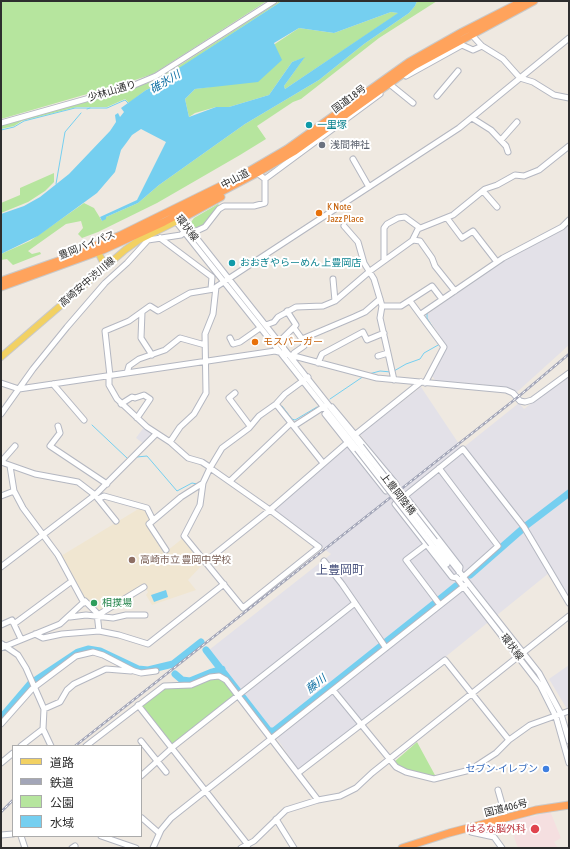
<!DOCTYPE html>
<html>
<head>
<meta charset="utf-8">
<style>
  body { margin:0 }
  #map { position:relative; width:570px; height:849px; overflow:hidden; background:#efe9e1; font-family:"Asap Condensed","Noto Sans JP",sans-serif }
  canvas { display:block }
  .frame { position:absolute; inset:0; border:2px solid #2e2e2e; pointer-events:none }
  .legend { position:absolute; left:12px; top:745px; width:130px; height:92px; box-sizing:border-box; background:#fff; border:1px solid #ababab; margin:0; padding:5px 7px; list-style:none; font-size:12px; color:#2e2e2e }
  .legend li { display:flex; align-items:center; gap:8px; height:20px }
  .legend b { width:20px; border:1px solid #ababab }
</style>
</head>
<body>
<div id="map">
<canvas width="570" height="849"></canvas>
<div class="frame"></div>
<ul class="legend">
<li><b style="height:5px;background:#f2d163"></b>道路</li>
<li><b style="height:5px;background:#a3a6b8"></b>鉄道</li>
<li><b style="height:11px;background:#b6e59e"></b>公園</li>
<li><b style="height:11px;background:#75cff0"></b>水域</li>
</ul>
</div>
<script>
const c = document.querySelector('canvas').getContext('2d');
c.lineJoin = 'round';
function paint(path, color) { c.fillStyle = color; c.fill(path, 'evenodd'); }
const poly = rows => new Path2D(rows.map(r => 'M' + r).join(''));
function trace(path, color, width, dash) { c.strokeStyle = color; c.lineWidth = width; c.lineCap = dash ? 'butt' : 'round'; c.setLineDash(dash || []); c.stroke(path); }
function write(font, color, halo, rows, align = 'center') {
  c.font = font + ' "Asap Condensed","Noto Sans JP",sans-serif'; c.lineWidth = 4; c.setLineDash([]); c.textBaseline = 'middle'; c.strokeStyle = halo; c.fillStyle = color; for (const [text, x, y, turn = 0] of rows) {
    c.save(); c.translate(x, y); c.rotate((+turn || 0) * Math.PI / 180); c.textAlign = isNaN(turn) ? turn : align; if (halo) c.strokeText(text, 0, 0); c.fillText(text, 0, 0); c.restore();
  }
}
paint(poly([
  [569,225,569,345,517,392,505,388,480,384,436,381,431,375,445,349,444,342,426,315,510,257,563,230],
  [569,375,569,600,527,527,464,447,519,403,524,409],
  [421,387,463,450,524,530,549,573,444,658,301,769,298,769,271,730,209,650,331,554,272,511,347,445,385,494,398,485,360,434],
  [144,427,153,434,144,444,136,438],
  [569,665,569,709,567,709,549,679]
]), '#e3e1e8');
paint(poly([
  [140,508,146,510,151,519,147,522,167,551,183,538,204,563,188,580,196,590,152,605,146,595,148,592,144,586,101,612,97,611,85,601,61,556]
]), '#f0e6d1');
paint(poly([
  [550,811,561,838,554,842,558,848,518,848,508,820,529,815,532,817]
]), '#f5dfe0');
paint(poly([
  [1,1,267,1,153,74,132,81,1,119],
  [280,1,282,1,163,79,160,84,146,90,129,103,125,99,107,107,77,107,22,121,14,126,1,129,1,125,101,98,151,82,174,69],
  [417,1,437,1,379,38,301,99,293,102,257,126,266,139,240,155,157,203,98,232,82,238,78,234,83,228,81,221,66,224,28,251,32,254,40,252,41,254,13,265,7,259,1,260,1,254,30,241,84,203,94,208,102,221,106,217,138,203,159,185,245,124,319,80,364,44,409,13,415,6],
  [391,12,399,13,285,89,284,86,304,58,292,62,269,95,229,107,216,107,195,113,189,117,185,99,195,89,210,87,299,28,334,33],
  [54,173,54,182,45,191,28,202,1,213,1,203,20,195,20,188],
  [218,204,220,206,203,225,194,228,191,222,194,218],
  [215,678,224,681,233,693,233,697,174,743,170,743,143,707,143,704,164,689,192,687],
  [417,742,436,777,415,774,397,766,394,762]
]), '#b6e59e');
paint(poly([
  [282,1,417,1,415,6,409,13,364,44,319,80,245,124,159,185,138,203,106,217,106,219,102,221,100,217,137,200,166,142,141,129,132,135,127,142,121,150,115,172,97,193,38,236,1,254,1,214,24,206,40,197,69,174,110,131,116,122,115,115,118,113,120,117,124,112,121,108,146,90,160,84,162,79],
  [391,12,398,13,285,89,284,86,305,57,292,62,269,95,229,107,216,107,189,117,185,99,195,89,258,82,282,60,274,43,299,28,334,33],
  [166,590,168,597,154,602,151,595]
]), '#75cff0');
trace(poly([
  [87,109,90,108],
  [1,130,14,127,24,121,75,108,107,108,125,100,129,104],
  [56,184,65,132,81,113],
  [427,313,427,318,442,342],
  [394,371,406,364,420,359,424,353,440,344],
  [369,374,380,371,391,372],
  [330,399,364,376],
  [282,406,292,419,295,420,317,407],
  [92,425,127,458],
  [137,457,147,456,177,491,192,483,197,484]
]), '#75cff0', 1);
trace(poly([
  [470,575,527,525,569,493],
  [440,599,456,586],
  [206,650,269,731,274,731,435,603],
  [175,674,182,680,190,681,212,672,222,669],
  [1,718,30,684,78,652,88,649,100,651,138,669,148,670,173,664,201,642]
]), '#75cff0', 7);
const minor = poly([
  [470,33,482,46,503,59,520,78,533,82,554,95,569,98],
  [406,76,462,45,473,50,482,46],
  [392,86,413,103],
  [437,96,458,71],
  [472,118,491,130,506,146,508,152],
  [1,123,132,86,156,76,274,1],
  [501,140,517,122],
  [353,159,369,187],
  [265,179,380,94],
  [483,191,497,207],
  [179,216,361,446],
  [447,218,462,238,473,231,497,262],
  [174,219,357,449],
  [344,226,358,242,364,263,374,279,380,299,382,306,380,318,388,353,378,356],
  [192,233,205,227,219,209,224,206,254,206,265,203,265,179,257,173],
  [160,238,212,277,211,289],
  [412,241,418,229,453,215,485,189,497,185,515,175,524,176,539,170,569,146],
  [384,260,384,228,387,224,398,218,405,217,420,228],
  [333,279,335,301],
  [410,301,444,347,425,383],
  [382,306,401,306,432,286,442,299],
  [142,312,141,338,152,355],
  [421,314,503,258,562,227,569,220],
  [266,325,274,322,278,317,296,307,323,306,335,301,370,271,413,240,420,241,432,258,435,266,455,291],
  [294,328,302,339,304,346,294,353,295,357],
  [230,338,233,344,240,342,260,328],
  [302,339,354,317,365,312,380,299],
  [279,342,296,325,287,311],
  [388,353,394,380],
  [318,363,322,354,363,332,367,340,384,333],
  [127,373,129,366,139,359,165,350,180,338,205,345],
  [109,376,109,385,117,399,147,427,170,442,188,458,202,462,208,466,210,468,213,470,270,510,319,547,243,608,184,536,200,505,203,483,210,468,222,448,249,428,259,416,276,404,285,394,308,377],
  [110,376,105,331,129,321,150,306,158,311,190,293,214,289],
  [1,383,19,389,275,351,377,378,506,390,513,393,520,401,525,402,532,400,569,373],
  [53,384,84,420],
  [235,393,229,398,250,426],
  [121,404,132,397,135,398,144,395,150,399,137,418],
  [276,404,323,463],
  [1,414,33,369,67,327,105,283,127,263,148,240,181,235,184,232],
  [325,414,386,491,396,484,332,407],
  [58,426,60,433,50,446,107,484],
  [294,426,325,406],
  [356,434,421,382],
  [170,442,180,427,194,414,206,393,205,334,213,314,216,287,459,128,569,38],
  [1,462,35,474,78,482,95,495,116,521],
  [1,462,15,446],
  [10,466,14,491,23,508,58,555,84,603],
  [439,468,498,546,461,579],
  [230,481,291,423],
  [1,496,14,491],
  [405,496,460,567,459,572],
  [98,499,104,496,147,508,153,520],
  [435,541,539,673,561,714,569,741],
  [427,544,406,560,440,605],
  [431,544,447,564],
  [166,550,149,524,181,497,203,483],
  [324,561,342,584,386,648],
  [205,562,270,510,347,443],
  [1,567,95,495,156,434],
  [456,577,540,685,556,717,569,763],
  [457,578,452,577,395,504,463,449,524,527,569,603],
  [98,615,144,587],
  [70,617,86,615,113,618,126,615,145,615],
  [14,624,72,581],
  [1,625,12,620,21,639],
  [35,634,43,638,62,634,99,631,119,635,148,644,224,584],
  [2,644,18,655,26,668,44,709,43,729,51,746],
  [1,648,60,624,85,601,97,613,99,631],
  [333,690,396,767,406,772,434,779,470,770,496,753,509,740,530,725,569,711],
  [138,705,248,845],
  [44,709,60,702,67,690,74,684,106,669,131,671],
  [1,724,32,689,76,656,93,652,103,655,134,671,141,673,156,671],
  [141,741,166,772],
  [21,746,43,729],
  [86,746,164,686,191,685,210,677,219,676,226,680,318,800],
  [1,763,13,753],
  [298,773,445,660,509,740],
  [141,776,174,746,355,603],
  [498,790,506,818],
  [142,818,159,833],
  [276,819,294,848],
  [469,828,471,832,494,837,502,848],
  [1,835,13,834],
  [21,836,25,848],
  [101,836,136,848],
  [72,848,75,846],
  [153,848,161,830,171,818,468,583],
  [241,848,254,841,286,810,318,800,340,796,356,788,372,773,569,616]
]);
const major = poly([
  [96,248,105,266],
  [1,357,125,250,139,240,181,219]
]);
const highway = poly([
  [181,219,221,197],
  [1,281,58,261,121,235,239,177,287,149,409,62,462,32,523,1],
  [1,287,103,250,164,222,257,173,295,151,414,66,534,1],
  [402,848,449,833,536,810,569,805]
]);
trace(minor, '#b4b7c1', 7);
trace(major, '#c9c9c9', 8);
trace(highway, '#c9c9c9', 9);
trace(minor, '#fff', 5);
trace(major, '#f2d163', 6);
trace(highway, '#ffa35c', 7);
const rail = poly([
  [75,746,518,397,569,354],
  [1,812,13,800]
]);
trace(rail, '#a3a6b8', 2.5);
trace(rail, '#fff', 1, [3]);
const minorBridge = poly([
  [361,446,435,541],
  [357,449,431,544]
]);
trace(minorBridge, '#b4b7c1', 7, []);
trace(minorBridge, '#fff', 5);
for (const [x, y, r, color] of [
  [309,125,4,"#0f9aa8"],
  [322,145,4,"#6b7280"],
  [319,213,4,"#e8710a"],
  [232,263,4,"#0f9aa8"],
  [255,342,4,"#e8710a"],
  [132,560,4,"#8d6e63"],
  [94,603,4,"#2e9e5b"],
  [546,769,4,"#3f7fe0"],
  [535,829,5,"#e0444e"]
]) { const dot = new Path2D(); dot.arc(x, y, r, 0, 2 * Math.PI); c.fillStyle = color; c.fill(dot); trace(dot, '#fff', 1.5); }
write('10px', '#2e2e2e', '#fff', [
  ["少林山通り",112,91,-17],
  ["国道18号",349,99,-36],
  ["中山道",235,179,-28],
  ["環状線",187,228,52],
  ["豊岡バイパス",87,245,-22],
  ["高崎安中渋川線",87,282,-41],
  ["上豊岡陸橋",398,494,52],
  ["環状線",512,647,52],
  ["国道406号",506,808,-14]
]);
write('10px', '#0d838f', '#fff', [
  ["一里塚",317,125],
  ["おおぎやらーめん 上豊岡店",240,263]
], 'left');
write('10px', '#5b616d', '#fff', [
  ["浅間神社",330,145]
], 'left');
write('10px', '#c56008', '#fff', [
  ["K Note",327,207],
  ["Jazz Place",327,219],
  ["モスバーガー",263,342]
], 'left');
write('10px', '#785e54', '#fff', [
  ["高崎市立 豊岡中学校",140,560]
], 'left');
write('10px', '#27864d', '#fff', [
  ["相撲場",102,603]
], 'left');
write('10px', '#366cbe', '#fff', [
  ["セブン-イレブン",538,769]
], 'right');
write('10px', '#be3a42', '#fff', [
  ["はるな脳外科",526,829]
], 'right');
write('italic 11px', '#0d6fa3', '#fff', [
  ["碓氷川",165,82,-31],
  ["藤川",316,684,-38]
]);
write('12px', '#4d5680', '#fff', [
  ["上豊岡町",340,570]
]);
</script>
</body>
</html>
